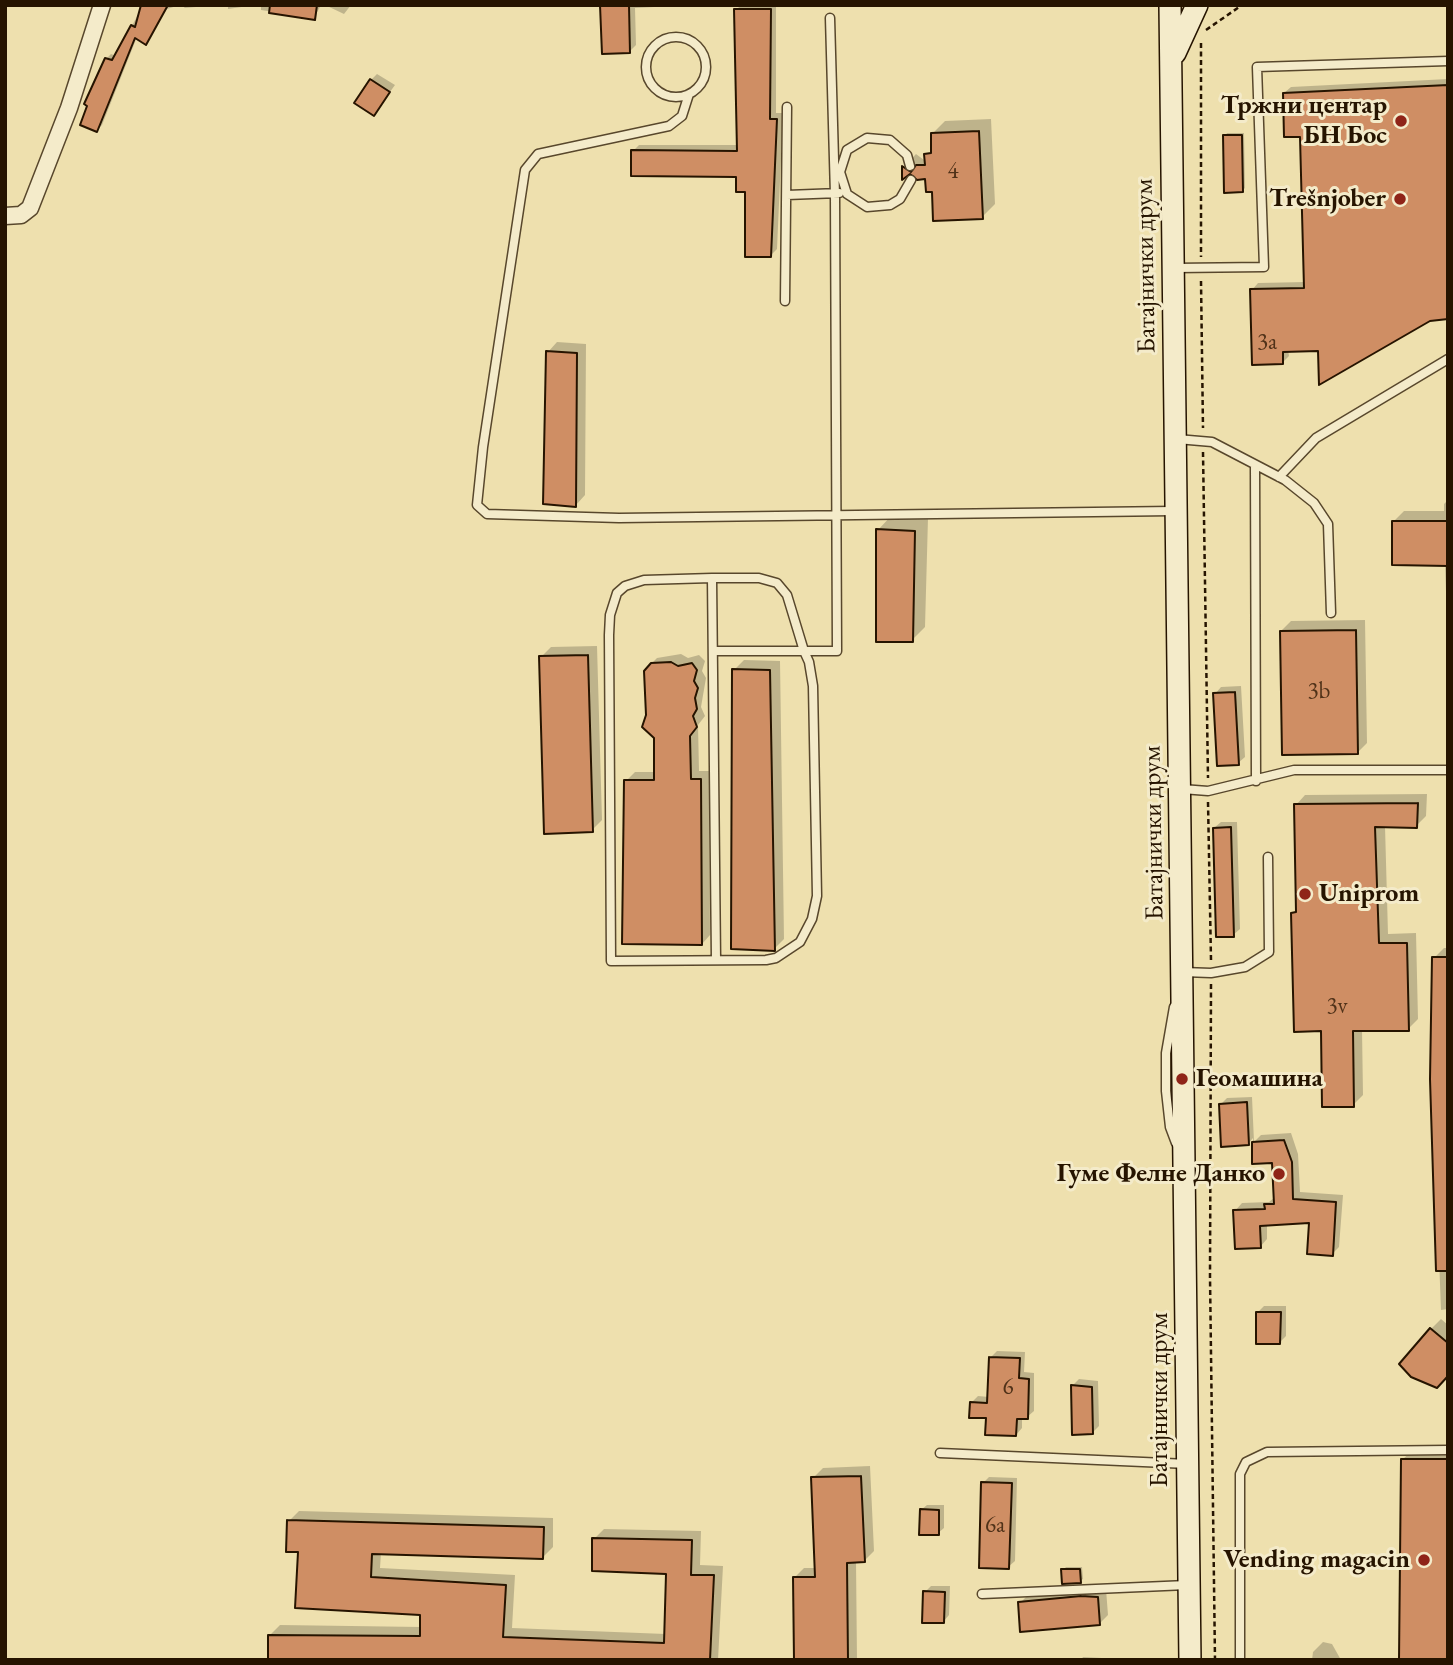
<!DOCTYPE html>
<html>
<head>
<meta charset="utf-8">
<style>
  body { margin:0 }
  #map { position:relative; width:1453px; height:1665px; overflow:hidden; background:#eee0ae; font-family:"EB Garamond",serif }
  canvas { display:block }
  .frame { position:absolute; inset:0; border:7px solid #261400; pointer-events:none }
</style>
</head>
<body>
<div id="map">
<canvas width="1453" height="1665"></canvas>
<div class="frame"></div>
</div>
<script>
const c = document.querySelector('canvas').getContext('2d');
c.lineJoin = 'round';
function paint(path, color) { c.fillStyle = color; c.fill(path, 'evenodd'); }
const poly = rows => new Path2D(rows.map(r => 'M' + r).join(''));
function trace(path, color, width, dash) { c.strokeStyle = color; c.lineWidth = width; c.lineCap = dash ? 'butt' : 'round'; c.setLineDash(dash || []); c.stroke(path); }
function write(font, color, halo, rows, align = 'center') {
  c.font = font + ' "EB Garamond",serif'; c.lineWidth = 6; c.setLineDash([]); c.textBaseline = 'middle'; c.strokeStyle = halo; c.fillStyle = color; for (const [text, x, y, turn = 0] of rows) {
    c.save(); c.translate(x, y); c.rotate((+turn || 0) * Math.PI / 180); c.textAlign = isNaN(turn) ? turn : align; if (halo) c.strokeText(text, 0, 0); c.fillText(text, 0, 0); c.restore();
  }
}
paint(poly([
  [143,5,180,5,167,9,146,42,137,37,102,125,97,130,106,59,111,54,116,56],
  [186,5,220,5,184,8],
  [228,5,255,5,228,9],
  [261,5,321,5,314,18,261,10],
  [325,5,351,5,344,14],
  [599,5,693,5,635,8,636,45,630,51,602,9,599,9],
  [741,5,776,5,776,113,783,113,777,249,771,255,738,175,633,151,639,145,738,145,736,10],
  [377,74,395,85,374,114,371,80],
  [1448,79,1448,317,1429,319,1320,349,1288,350,1289,356,1282,363,1252,290,1258,283,1306,282,1302,135,1284,93,1291,87],
  [991,119,995,204,982,217,934,190,927,178,918,178,910,171,904,177,904,167,916,154,924,160,926,158,933,147,932,134,945,121],
  [1227,133,1244,133,1245,188,1242,191,1225,136],
  [557,342,586,344,585,495,576,505,548,352],
  [1448,500,1448,648,1445,564,1394,521,1404,511,1444,511,1444,504],
  [891,516,928,518,925,627,912,640,878,530],
  [1365,620,1367,743,1357,753,1281,631,1291,621],
  [597,646,602,820,592,830,541,657,551,647],
  [681,654,688,658,699,655,705,661,702,671,706,678,701,707,705,716,698,725,699,771,709,771,710,935,702,944,626,781,635,772,655,772,655,737,648,715,648,667,657,658],
  [744,660,780,661,784,939,774,949,734,670],
  [1241,686,1245,757,1238,763,1215,694,1221,687],
  [1427,794,1426,816,1416,826,1385,826,1388,934,1416,933,1418,1019,1408,1029,1362,1029,1363,1095,1353,1105,1323,1030,1293,913,1298,908,1296,805,1305,795],
  [1221,822,1237,822,1240,929,1233,935,1214,828],
  [1444,948,1448,948,1448,1309,1441,1310,1432,1079,1434,958],
  [1252,1097,1254,1142,1261,1135,1291,1133,1298,1154,1300,1192,1343,1195,1339,1247,1332,1254,1311,1221,1267,1223,1267,1239,1260,1247,1235,1211,1242,1203,1269,1202,1275,1197,1273,1161,1254,1162,1253,1138,1248,1144,1221,1104,1227,1098],
  [1264,1306,1286,1306,1286,1336,1280,1342,1258,1312],
  [1441,1319,1448,1325,1448,1375,1431,1329],
  [997,1351,1025,1352,1024,1372,1034,1373,1034,1411,1027,1417,1022,1417,1022,1428,1016,1435,971,1403,978,1396,989,1397,991,1357],
  [1079,1379,1098,1381,1099,1426,1092,1433,1073,1385],
  [1413,1450,1448,1450,1448,1660,1403,1459],
  [870,1466,874,1551,864,1561,856,1561,857,1660,795,1660,794,1578,804,1568,816,1568,813,1478,823,1468],
  [989,1477,1017,1478,1015,1561,1008,1567,983,1483],
  [927,1505,944,1505,944,1528,938,1533,921,1510],
  [299,1511,553,1518,553,1547,543,1557,381,1553,380,1568,515,1575,512,1628,666,1634,668,1572,594,1539,604,1529,701,1531,700,1565,723,1566,718,1660,270,1660,270,1635,280,1625,422,1627,422,1613,299,1551,289,1521],
  [1066,1567,1082,1567,1083,1579,1080,1581,1063,1570],
  [931,1586,950,1586,949,1615,943,1622,925,1592],
  [1106,1589,1108,1615,1099,1624,1020,1603,1029,1594],
  [1323,1642,1332,1644,1341,1660,1312,1660,1313,1652],
  [1083,1657,1102,1658,1102,1660,1081,1660]
]), '#0003');
const building = poly([
  [141,5,168,5,146,45,135,38,97,132,80,125,87,106,84,104,105,58,112,60,131,25,135,27,141,5],
  [270,5,317,5,315,20,269,13,270,5],
  [600,5,629,5,630,53,602,54,600,5],
  [734,9,771,9,770,119,777,119,771,257,745,257,745,192,736,192,736,177,631,176,631,150,737,151,734,9],
  [370,79,390,92,374,116,354,103,370,79],
  [1448,85,1448,319,1430,321,1319,385,1318,351,1283,352,1283,364,1252,365,1250,289,1304,288,1300,137,1284,137,1283,93,1448,85],
  [979,131,983,219,933,221,932,192,926,192,925,179,917,180,910,174,902,180,902,166,911,172,916,165,925,165,924,154,931,153,931,133,979,131],
  [1223,135,1242,135,1243,192,1224,193,1223,135],
  [546,351,577,353,576,507,543,504,546,351],
  [1392,521,1448,521,1448,566,1392,565,1392,521],
  [876,529,915,531,913,642,876,642,876,529],
  [1356,630,1358,754,1282,755,1280,631,1356,630],
  [588,655,593,832,544,834,539,656,588,655],
  [671,662,678,666,692,663,697,670,694,681,698,688,695,698,697,709,693,716,697,727,690,736,691,779,701,779,702,945,622,944,624,780,654,780,654,738,642,727,646,715,644,671,651,663,671,662],
  [732,669,770,670,775,951,731,949,732,669],
  [1235,692,1239,765,1217,766,1213,693,1235,692],
  [1418,803,1417,828,1375,827,1379,943,1407,943,1409,1031,1353,1031,1354,1107,1322,1107,1321,1031,1294,1032,1291,913,1296,912,1294,804,1418,803],
  [1231,827,1234,937,1216,937,1213,828,1231,827],
  [1432,957,1448,957,1448,1271,1436,1271,1430,1079,1432,957],
  [1247,1102,1249,1145,1221,1147,1219,1104,1247,1102],
  [1284,1140,1292,1162,1293,1199,1336,1202,1333,1256,1307,1254,1309,1223,1260,1226,1261,1248,1235,1249,1233,1210,1265,1209,1264,1204,1274,1204,1272,1163,1252,1164,1252,1142,1284,1140],
  [1256,1312,1281,1312,1280,1344,1256,1344,1256,1312],
  [1430,1328,1448,1343,1448,1376,1437,1388,1411,1377,1399,1364,1430,1328],
  [989,1357,1020,1358,1019,1378,1029,1379,1028,1419,1017,1419,1016,1436,985,1435,986,1418,969,1418,970,1402,987,1403,989,1357],
  [1071,1385,1092,1387,1093,1434,1072,1435,1071,1385],
  [1401,1459,1448,1459,1448,1660,1399,1660,1401,1459],
  [861,1476,865,1562,847,1563,848,1660,794,1660,793,1577,815,1577,811,1477,861,1476],
  [981,1482,1012,1483,1009,1569,979,1568,981,1482],
  [920,1509,939,1510,939,1535,919,1535,920,1509],
  [287,1520,544,1527,543,1559,372,1554,371,1577,506,1585,503,1637,664,1643,666,1574,592,1571,592,1538,692,1540,691,1575,714,1575,710,1660,268,1660,268,1635,420,1636,420,1615,295,1608,298,1552,286,1552,287,1520],
  [1061,1569,1080,1569,1081,1583,1062,1584,1061,1569],
  [923,1591,945,1592,944,1623,922,1623,923,1591],
  [1081,1596,1098,1597,1100,1625,1020,1632,1018,1602,1081,1596]
]);
paint(building, '#cf8e64');
trace(building, '#261400', 2);
const service = poly([
  '646 67a30 30 0 1 1 60 0a30 30 0 1 1-60 0Z',
  [689,94,682,116,669,126,538,154,525,170,483,447,477,505,487,514,619,518,1173,511],
  [910,166,907,155,890,140,867,138,847,150,840,172,847,194,867,207,890,205,900,199,911,180],
  [787,195,839,193],
  [1175,268,1264,267,1257,67,1448,61],
  [785,301,787,107],
  [1177,439,1212,442,1285,480,1314,503,1328,524,1331,613],
  [1255,465,1256,781],
  [1279,477,1316,438,1448,359],
  [712,578,759,578,777,583,787,595,804,651,837,651,835,195,830,18],
  [714,651,804,651,809,662,813,686,817,896,812,919,800,942,776,958,766,960,611,961,609,635,610,615,617,593,625,586,644,580,712,578,716,960],
  [1182,789,1208,791,1294,770,1448,770],
  [1183,972,1211,973,1245,967,1269,952,1268,857],
  [1174,1007,1166,1053,1166,1091,1170,1127,1176,1143],
  [940,1453,1188,1464],
  [982,1594,1187,1585],
  [1240,1660,1240,1474,1246,1462,1267,1452,1448,1450]
]);
const minor = poly([
  [5,216,21,215,30,208,69,108,102,5]
]);
const secondary = poly([
  [1170,5,1190,1660],
  [1175,53,1197,5]
]);
trace(service, '#58472c', 11);
trace(minor, '#58472c', 19);
trace(secondary, '#261400', 24);
trace(poly([
  [1206,30,1242,5],
  [1201,43,1201,257],
  [1201,281,1203,428],
  [1203,452,1208,778],
  [1208,802,1211,960],
  [1211,984,1210,1277,1215,1660]
]), '#261400', 2.5, [5, 3.5]);
trace(service, '#f4ebca', 8);
trace(minor, '#f4ebca', 16);
trace(secondary, '#f4ebca', 21);
for (const [x, y, r, color] of [
  [1401,121,7,"#8f2418"],
  [1400,199,7,"#8f2418"],
  [1305,894,7,"#8f2418"],
  [1182,1079,7,"#8f2418"],
  [1279,1174,7,"#8f2418"],
  [1424,1560,7,"#8f2418"]
]) { const dot = new Path2D(); dot.arc(x, y, r, 0, 2 * Math.PI); c.fillStyle = color; c.fill(dot); trace(dot, '#f4ebca', 2.5); }
write('23px', '#503219', null, [
  ["4",953,172],
  ["3a",1267,343],
  ["3b",1319,692],
  ["3v",1337,1007],
  ["6",1008,1388],
  ["6a",995,1526]
]);
write('bold 26px', '#261400', '#f4ebca', [
  ["Тржни центар",1387,106],
  ["БН Бос",1387,136],
  ["Trešnjober",1386,199],
  ["Uniprom",1319,894,"left"],
  ["Геомашина",1196,1079,"left"],
  ["Гуме Фелне Данко",1265,1174],
  ["Vending magacin",1410,1560]
], 'right');
write('26px', '#261400', '#f4ebca', [
  ["Батајнички друм",1146,266,-91],
  ["Батајнички друм",1154,833,-91],
  ["Батајнички друм",1160,1400,-90]
]);
</script>
</body>
</html>
